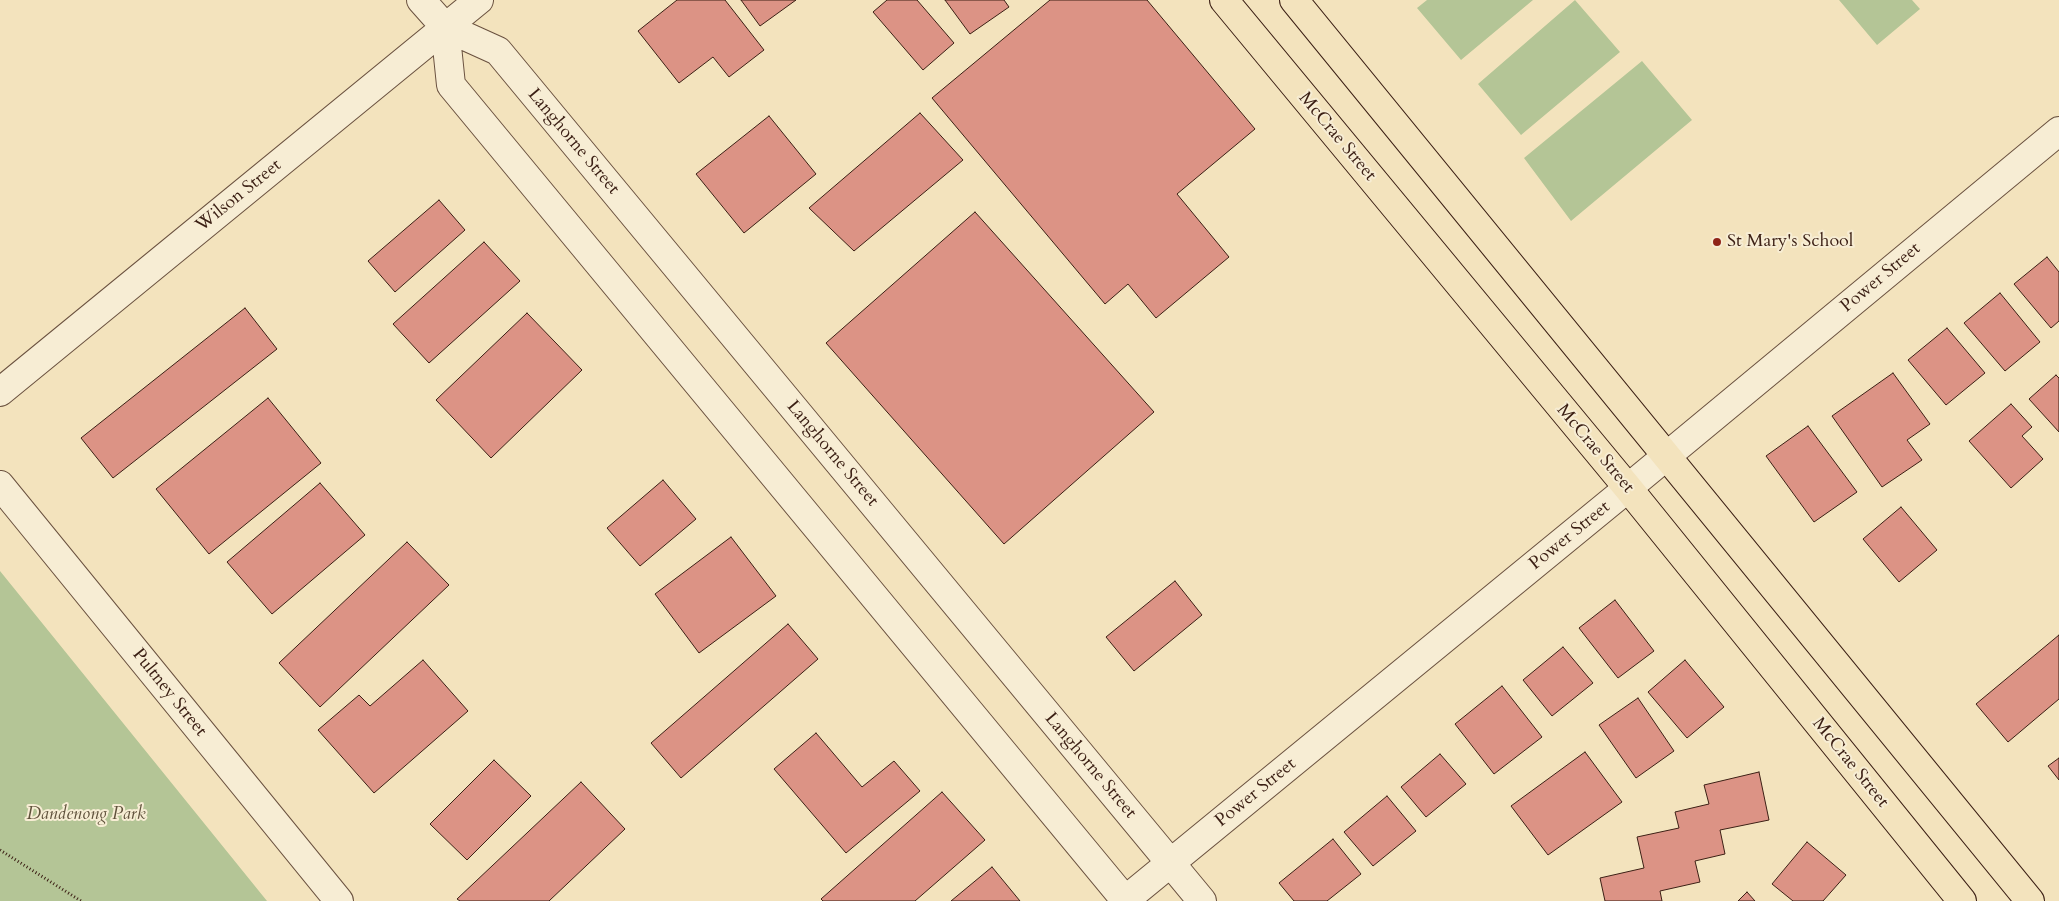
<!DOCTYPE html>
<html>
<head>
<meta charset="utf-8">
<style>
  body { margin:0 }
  canvas { display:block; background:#f3e3bd }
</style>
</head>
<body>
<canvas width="2059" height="901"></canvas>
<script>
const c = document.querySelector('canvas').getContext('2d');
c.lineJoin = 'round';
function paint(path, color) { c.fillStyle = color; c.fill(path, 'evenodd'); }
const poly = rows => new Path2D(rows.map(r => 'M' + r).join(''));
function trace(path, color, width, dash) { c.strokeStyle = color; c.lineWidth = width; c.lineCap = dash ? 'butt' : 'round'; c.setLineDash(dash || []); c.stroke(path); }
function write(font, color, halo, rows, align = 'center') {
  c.font = font + ' Cardo,serif'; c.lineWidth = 4; c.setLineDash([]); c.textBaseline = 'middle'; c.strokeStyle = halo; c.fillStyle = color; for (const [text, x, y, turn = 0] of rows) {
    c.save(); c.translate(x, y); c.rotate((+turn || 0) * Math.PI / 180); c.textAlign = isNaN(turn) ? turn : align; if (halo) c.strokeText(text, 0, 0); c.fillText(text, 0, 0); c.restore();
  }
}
paint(poly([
  [1427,0,1533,0,1461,60,1417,8],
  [1575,0,1620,52,1521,135,1478,84],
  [1839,0,1912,0,1920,9,1877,45],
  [1642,61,1692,120,1571,221,1524,158],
  [0,571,157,765,267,901,0,901]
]), '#b4c596');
const building = poly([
  [677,0,725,0,764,50,729,77,713,57,679,83,638,31,677,0],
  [741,0,796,0,760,26,741,0],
  [887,0,917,0,954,43,923,70,873,12,887,0],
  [945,0,1004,0,1009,7,970,34,945,0],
  [1050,0,1147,0,1255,129,1177,194,1229,257,1156,318,1128,284,1105,304,932,98,1050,0],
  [920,113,963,160,854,251,809,208,920,113],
  [769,116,816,174,744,233,696,174,769,116],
  [439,200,465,230,395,292,368,261,439,200],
  [975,212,1154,412,1004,544,826,343,975,212],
  [484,242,520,281,429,363,393,324,484,242],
  [2047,257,2059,272,2059,321,2051,328,2014,284,2047,257],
  [2000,293,2040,342,2005,371,1964,323,2000,293],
  [245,308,277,349,113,478,81,438,245,308],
  [527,313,582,370,491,458,436,400,527,313],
  [1947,328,1985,373,1946,405,1908,360,1947,328],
  [1893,373,1930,424,1907,440,1922,460,1882,487,1832,416,1893,373],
  [2056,375,2059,378,2059,432,2029,399,2056,375],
  [268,398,321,463,209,554,156,489,268,398],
  [2011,404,2032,427,2022,436,2043,459,2011,488,1969,441,2011,404],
  [1808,426,1857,492,1814,522,1766,456,1808,426],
  [663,480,696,519,640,566,607,528,663,480],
  [320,483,365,535,272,614,227,562,320,483],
  [1901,507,1937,550,1899,582,1863,539,1901,507],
  [731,537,776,596,699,653,655,594,731,537],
  [407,542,449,585,320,707,279,663,407,542],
  [1175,581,1202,615,1134,671,1106,637,1175,581],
  [1615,600,1654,651,1618,678,1579,628,1615,600],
  [788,624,818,659,681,778,651,743,788,624],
  [2059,635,2059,699,2008,742,1976,704,2059,635],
  [1563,647,1593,683,1552,716,1523,680,1563,647],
  [423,660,468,711,374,793,318,730,359,695,370,706,423,660],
  [1685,660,1724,707,1687,738,1648,692,1685,660],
  [1502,686,1542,737,1494,774,1455,724,1502,686],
  [1638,698,1674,751,1636,778,1599,725,1638,698],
  [816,733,862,787,894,761,920,791,846,853,774,769,816,733],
  [1585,752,1622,802,1548,855,1511,806,1585,752],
  [1440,754,1466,784,1426,817,1401,787,1440,754],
  [2059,758,2059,780,2048,766,2059,758],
  [494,760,531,796,467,860,430,824,494,760],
  [1759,772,1769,820,1720,830,1725,854,1695,861,1700,882,1660,891,1662,901,1605,901,1600,878,1644,868,1637,837,1679,828,1675,812,1709,804,1704,785,1759,772],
  [581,782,625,829,549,901,460,901,457,899,581,782],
  [942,792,985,840,915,901,823,901,821,899,942,792],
  [1387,796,1416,831,1373,866,1344,832,1387,796],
  [1333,839,1361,874,1327,901,1294,901,1279,883,1333,839],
  [1807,842,1846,875,1823,901,1793,901,1772,884,1807,842],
  [992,867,1020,901,951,901,992,867],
  [1747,892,1755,901,1738,901,1747,892]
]);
paint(building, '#dc9385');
trace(building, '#3c2015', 1);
const minor = poly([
  [421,0,445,27,498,51,1202,901],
  [445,27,451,85,1126,901],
  [0,392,479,0],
  [0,485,339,901],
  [1124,901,1628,488,2059,131]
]);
const major = poly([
  [1224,0,1628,488,1962,901],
  [1294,0,2030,901]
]);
trace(minor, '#6a513f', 30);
trace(major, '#3c2015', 30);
trace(poly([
  [0,850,81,901]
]), '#3c2015', 3, [1, 2.5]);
trace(minor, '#f7edd4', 28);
trace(major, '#f3e3bd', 28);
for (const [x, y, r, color] of [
  [1717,242,5,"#8f2418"]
]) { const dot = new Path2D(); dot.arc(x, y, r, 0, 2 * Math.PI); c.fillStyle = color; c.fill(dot); trace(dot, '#f7edd4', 2); }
write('18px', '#3c2015', '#f7edd4', [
  ["McCrae Street",1337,137,50],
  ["Langhorne Street",573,142,50],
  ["Wilson Street",239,196,-39],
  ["Power Street",1881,278,-40],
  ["McCrae Street",1595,449,50],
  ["Langhorne Street",832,454,50],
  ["Power Street",1570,536,-39],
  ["Pultney Street",169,693,51],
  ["McCrae Street",1850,763,51],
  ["Langhorne Street",1090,766,50],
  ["Power Street",1256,793,-39]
]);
write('18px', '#3c2015', '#f7edd4', [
  ["St Mary's School",1727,242]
], 'left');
write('italic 18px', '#60523c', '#f7edd4', [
  ["Dandenong Park",86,815]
]);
</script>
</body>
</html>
